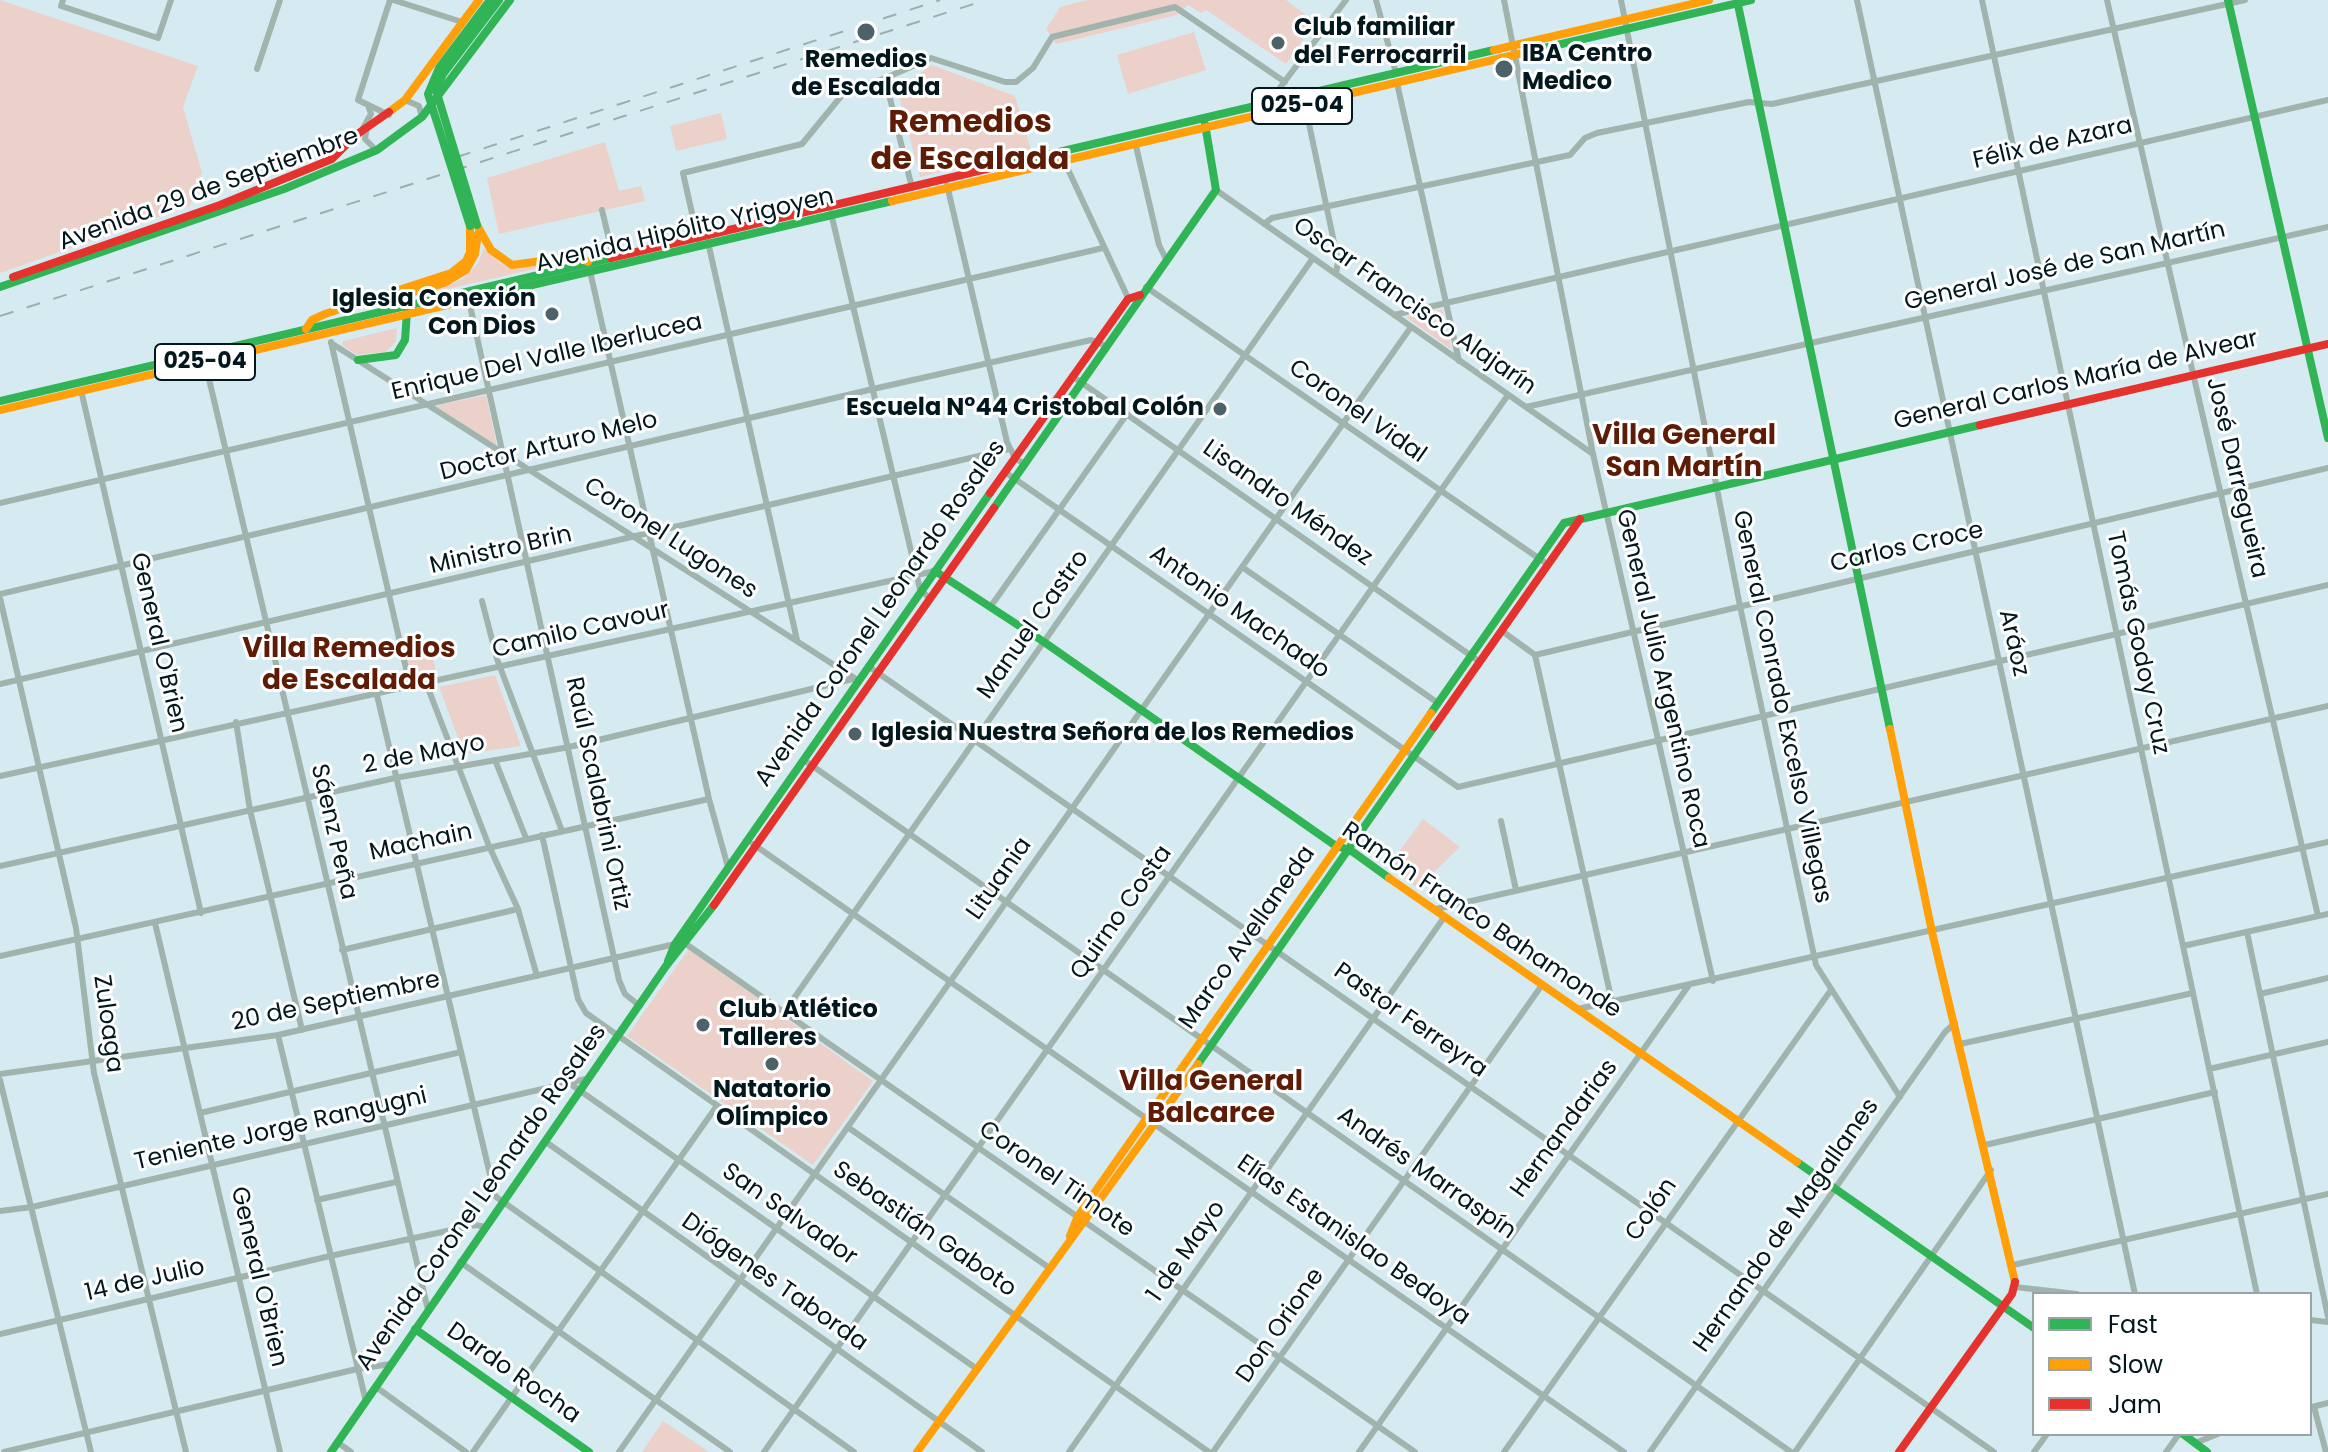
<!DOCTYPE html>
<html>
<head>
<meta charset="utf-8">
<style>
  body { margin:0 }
  #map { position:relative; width:2328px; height:1452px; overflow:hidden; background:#d6ebf1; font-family:Poppins,sans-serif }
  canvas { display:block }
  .legend { position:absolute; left:2032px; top:1292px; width:280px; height:144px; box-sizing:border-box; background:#fff; border:2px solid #9aa3a5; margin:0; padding:10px 14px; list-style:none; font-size:24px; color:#02181e }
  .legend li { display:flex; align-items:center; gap:16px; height:40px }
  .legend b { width:40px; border:2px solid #9aa3a5 }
</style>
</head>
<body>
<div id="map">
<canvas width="2328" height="1452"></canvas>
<ul class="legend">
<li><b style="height:10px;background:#30b455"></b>Fast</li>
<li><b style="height:10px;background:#ff9f0a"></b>Slow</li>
<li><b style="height:10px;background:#e5322d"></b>Jam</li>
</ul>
</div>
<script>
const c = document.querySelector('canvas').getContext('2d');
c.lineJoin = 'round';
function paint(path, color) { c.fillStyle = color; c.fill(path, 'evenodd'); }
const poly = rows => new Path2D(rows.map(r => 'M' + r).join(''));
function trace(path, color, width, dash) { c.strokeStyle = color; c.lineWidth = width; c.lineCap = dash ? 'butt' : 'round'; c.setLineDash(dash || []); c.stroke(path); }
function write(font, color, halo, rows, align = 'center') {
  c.font = font + ' Poppins,sans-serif'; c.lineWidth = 6; c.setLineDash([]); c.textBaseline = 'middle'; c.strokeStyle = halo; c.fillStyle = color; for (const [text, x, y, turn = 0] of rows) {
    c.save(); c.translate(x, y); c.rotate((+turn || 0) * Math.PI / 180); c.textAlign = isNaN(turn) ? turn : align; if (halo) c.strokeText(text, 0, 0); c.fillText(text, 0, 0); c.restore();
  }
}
paint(poly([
  [0,0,198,66,183,107,202,173,190,206,0,273],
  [1087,0,1286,0,1315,22,1286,64,1206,10,1201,13,1188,5,1177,15,1056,44,1046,29,1060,7],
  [1194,32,1206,70,1128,94,1117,55],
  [932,65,1015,96,1031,150,920,177,897,88],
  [721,113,727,139,676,151,670,126],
  [605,142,619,191,641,186,645,201,499,234,487,178],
  [484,248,501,264,514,268,556,264,417,296,463,279,478,263],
  [1442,309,1452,350,1406,317],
  [397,328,396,341,386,352,357,355,342,345,343,341],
  [486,395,497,446,435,406],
  [432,651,437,678,411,683,405,658],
  [495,675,521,746,464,754,439,687],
  [1423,819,1460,847,1418,888,1388,867],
  [689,949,873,1081,813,1165,627,1036],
  [663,1421,709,1452,642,1452]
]), '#ebd1c9');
trace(poly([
  [63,0,61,6,158,38,171,0],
  [393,0,462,22],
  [1376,0,1396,73],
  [1504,0,1593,454,1713,981],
  [1621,0,1740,606,1816,965,1900,1097],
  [1857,0,2135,1294],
  [1982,0,2257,1294],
  [2107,0,2318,916],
  [257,69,280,0],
  [885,78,912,188],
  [1397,83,1459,361],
  [405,100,419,106,422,117],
  [1274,103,1279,89,1346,0],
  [1305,105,1338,261,1336,274],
  [389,115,358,100,390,0],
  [367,127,365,139,376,150],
  [363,128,371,114,368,105],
  [1136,146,1159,245,1166,259],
  [1065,163,1129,300],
  [947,185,1007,442,1015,458,1024,464],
  [1216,190,1593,454],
  [602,210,613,256],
  [831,213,920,589,930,599],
  [1264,224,1272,218,1570,155,1585,138,1597,133,1749,102,1772,104,2245,0],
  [698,240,683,173,802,144,847,89,881,80,931,58,1005,82,1016,82,1033,68,1052,37,1175,7,1285,82],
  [708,242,797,640],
  [590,271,709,799,728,867],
  [1146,287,1547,564],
  [469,301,619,980,625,994,640,1006],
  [1394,315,2328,100],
  [331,342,410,686],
  [331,343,856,679],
  [205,362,428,1310],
  [1072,376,1480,662],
  [81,390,201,913],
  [1526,407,2328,227],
  [1005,472,1458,787,2328,585],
  [0,503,1103,248],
  [1242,567,1438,703],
  [0,594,873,389,1091,340,1106,346],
  [0,598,76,928,94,1073,186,1452],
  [482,601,497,659,562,831],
  [991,606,1127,414],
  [1502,631,1535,655,2328,468],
  [1535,655,1612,1002],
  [868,666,1994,1452],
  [426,683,489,846,518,909,537,976],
  [0,684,1009,449],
  [376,691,495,1196,854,1452],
  [236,722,250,810,302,1030],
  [495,760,526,838],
  [804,760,1791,1452],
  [0,776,935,571],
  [1501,821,1516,890],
  [542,835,578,999,586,1013,1209,1452],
  [753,844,1624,1452],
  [0,866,395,778,569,747,853,679],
  [1436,909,2328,706],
  [155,923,280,1452],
  [2247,932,2328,1317],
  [2183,946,2328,914],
  [342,950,518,909],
  [0,956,709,799],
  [2260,994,2328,978],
  [1578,1009,2328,842],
  [785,1011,1313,258],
  [278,1035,366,1402],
  [1960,1044,2193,993],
  [2209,1069,2328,1042],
  [0,1074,278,1035,675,944,686,944,1415,1452],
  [0,1080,91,1452],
  [569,1083,977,1369],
  [200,1113,461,1052],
  [849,1128,1048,1267],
  [546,1142,982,1452],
  [1985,1145,2215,1092],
  [317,1200,396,1182],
  [0,1211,32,1207,590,1078],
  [460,1262,730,1452],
  [2013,1265,2328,1194],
  [2015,1287,2077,1294],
  [2310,1320,2328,1322],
  [0,1334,330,1256,475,1225,486,1227],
  [376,1387,466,1452],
  [2312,1407,2328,1403],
  [2314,1407,2326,1452],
  [337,1442,351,1452],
  [2195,1443,2218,1434],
  [4,1452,357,1369,391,1364],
  [473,1452,716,1107],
  [619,1452,1411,327],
  [764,1452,1508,395],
  [1069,1452,1445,916],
  [1213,1452,1542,985],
  [1359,1452,1689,985],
  [1504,1452,1831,990],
  [1650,1452,1945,1032,1955,1023],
  [1795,1452,1991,1170],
  [2034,1452,2047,1434],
  [2166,1452,2179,1434]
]), '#a0b3ad', 6);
trace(poly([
  [1737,0,1890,729],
  [2228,0,2328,438],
  [1527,52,1751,0],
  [995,167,1494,50],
  [0,287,284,189,377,150,422,117,510,0],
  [502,292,892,201],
  [358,360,396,355,405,340,407,312],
  [0,401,611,258],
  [994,508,1216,190,1205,124],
  [935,571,1044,642,1333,844,1353,852,1389,878],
  [1431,713,1564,523,1980,425],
  [668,961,675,944,990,493],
  [1198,1064,1434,727],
  [1797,1162,2034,1328],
  [415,1329,589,1452],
  [2183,1434,2207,1452],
  [331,1452,666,966,714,905]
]), '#30b455', 8);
trace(poly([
  [1494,50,1709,0],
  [389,112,405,100,479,0],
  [892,201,1527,52],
  [477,225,491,250,512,265,578,256,588,262],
  [405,305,412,293,444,283,466,270,475,254,478,234],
  [306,329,312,320,325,314,451,273,466,261,470,252,470,226],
  [0,410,502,292],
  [1890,729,1932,932,2015,1282],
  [1389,878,1797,1162],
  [1070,1236,1078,1216,1431,713],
  [917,1452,1198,1064]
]), '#ff9f0a', 8);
trace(poly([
  [611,258,995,167],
  [13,277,220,205,332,159,356,135,389,112],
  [1980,425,2328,344],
  [990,493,1128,299,1140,295],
  [1434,727,1580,519],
  [714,905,994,508],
  [1899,1452,2012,1294,2015,1282]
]), '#e5322d', 8);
trace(poly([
  [457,157,940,0],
  [0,316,986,0]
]), '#9cafae', 2, [14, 14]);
trace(poly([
  [477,225,436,90,443,74,499,0],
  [470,226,428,94,439,68,490,0]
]), '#30b455', 8);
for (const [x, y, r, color] of [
  [866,32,10,"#4c6268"],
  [1278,43,8,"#4c6268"],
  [1504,69,10,"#4c6268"],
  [552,314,8,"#4c6268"],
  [1220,409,8,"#4c6268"],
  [855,734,8,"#4c6268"],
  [703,1025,8,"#4c6268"],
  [772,1064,8,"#4c6268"]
]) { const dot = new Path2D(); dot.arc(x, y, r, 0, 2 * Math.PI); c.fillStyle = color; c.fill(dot); trace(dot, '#fff', 3); }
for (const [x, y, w] of [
  [1302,106,100],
  [205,362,100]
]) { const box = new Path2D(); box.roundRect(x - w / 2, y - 18, w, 36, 6); c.fillStyle = '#fff'; c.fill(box); trace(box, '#02181e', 2); }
write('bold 22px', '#02181e', null, [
  ["025-04",1302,106],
  ["025-04",205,362]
]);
write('bold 24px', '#02181e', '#fff', [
  ["Club familiar",1294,29],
  ["del Ferrocarril",1294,57],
  ["IBA Centro",1522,55],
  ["Medico",1522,83],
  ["Remedios",866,61,"center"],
  ["de Escalada",866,89,"center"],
  ["Iglesia Conexión",536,300,"right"],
  ["Con Dios",536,328,"right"],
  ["Escuela N°44 Cristobal Colón",1204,409,"right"],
  ["Iglesia Nuestra Señora de los Remedios",871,734],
  ["Club Atlético",719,1011],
  ["Talleres",719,1039],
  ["Natatorio",772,1091,"center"],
  ["Olímpico",772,1119,"center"]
], 'left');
write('24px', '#02181e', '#fff', [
  ["Félix de Azara",2053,144,-13],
  ["Avenida 29 de Septiembre",209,190,-20],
  ["Avenida Hipólito Yrigoyen",685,231,-13],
  ["General José de San Martín",2065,267,-13],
  ["Oscar Francisco Alajarín",1414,307,35],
  ["Enrique Del Valle Iberlucea",547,358,-13],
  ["General Carlos María de Alvear",2076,381,-13],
  ["Coronel Vidal",1357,412,35],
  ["Doctor Arturo Melo",549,447,-14],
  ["José Darregueira",2236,478,77],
  ["Lisandro Méndez",1287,504,35],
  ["Coronel Lugones",670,539,33],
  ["Carlos Croce",1907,548,-13],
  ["Ministro Brin",501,551,-13],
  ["Antonio Machado",1239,613,35],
  ["Avenida Coronel Leonardo Rosales",881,614,-55],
  ["Manuel Castro",1034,625,-55],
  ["Camilo Cavour",581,631,-13],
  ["General O'Brien",158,643,77],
  ["Aráoz",2013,643,77],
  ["Tomás Godoy Cruz",2137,643,78],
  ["General Julio Argentino Roca",1662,679,77],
  ["General Conrado Excelso Villegas",1781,707,78],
  ["2 de Mayo",424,755,-11],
  ["Raúl Scalabrini Ortiz",597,794,78],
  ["Sáenz Peña",333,832,77],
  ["Machain",421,843,-12],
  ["Lituania",1000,879,-55],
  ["Quirno Costa",1122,913,-55],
  ["Ramón Franco Bahamonde",1481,921,34],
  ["Marco Avellaneda",1248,938,-55],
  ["20 de Septiembre",336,1002,-12],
  ["Pastor Ferreyra",1410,1021,35],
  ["Zuloaga",107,1024,82],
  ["Hernandarias",1565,1129,-54],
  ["Teniente Jorge Rangugni",281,1130,-13],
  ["Andrés Marraspín",1426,1174,35],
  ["Coronel Timote",1056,1180,35],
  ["Avenida Coronel Leonardo Rosales",482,1198,-55],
  ["Colón",1652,1210,-55],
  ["San Salvador",789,1215,35],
  ["Hernando de Magallanes",1787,1226,-55],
  ["Sebastián Gaboto",924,1230,35],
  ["Elías Estanislao Bedoya",1353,1241,35],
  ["1 de Mayo",1187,1252,-55],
  ["General O'Brien",258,1277,77],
  ["14 de Julio",145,1281,-13],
  ["Diógenes Taborda",774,1283,35],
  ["Don Orione",1281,1326,-55],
  ["Dardo Rocha",513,1374,35]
]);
write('bold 28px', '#5e1c07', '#fff', [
  ["Villa General",1684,437],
  ["San Martín",1684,469],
  ["Villa Remedios",349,650],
  ["de Escalada",349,682],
  ["Villa General",1211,1083],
  ["Balcarce",1211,1115]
]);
write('bold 32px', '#5e1c07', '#fff', [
  ["Remedios",970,124],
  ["de Escalada",970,161]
]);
</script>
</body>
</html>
